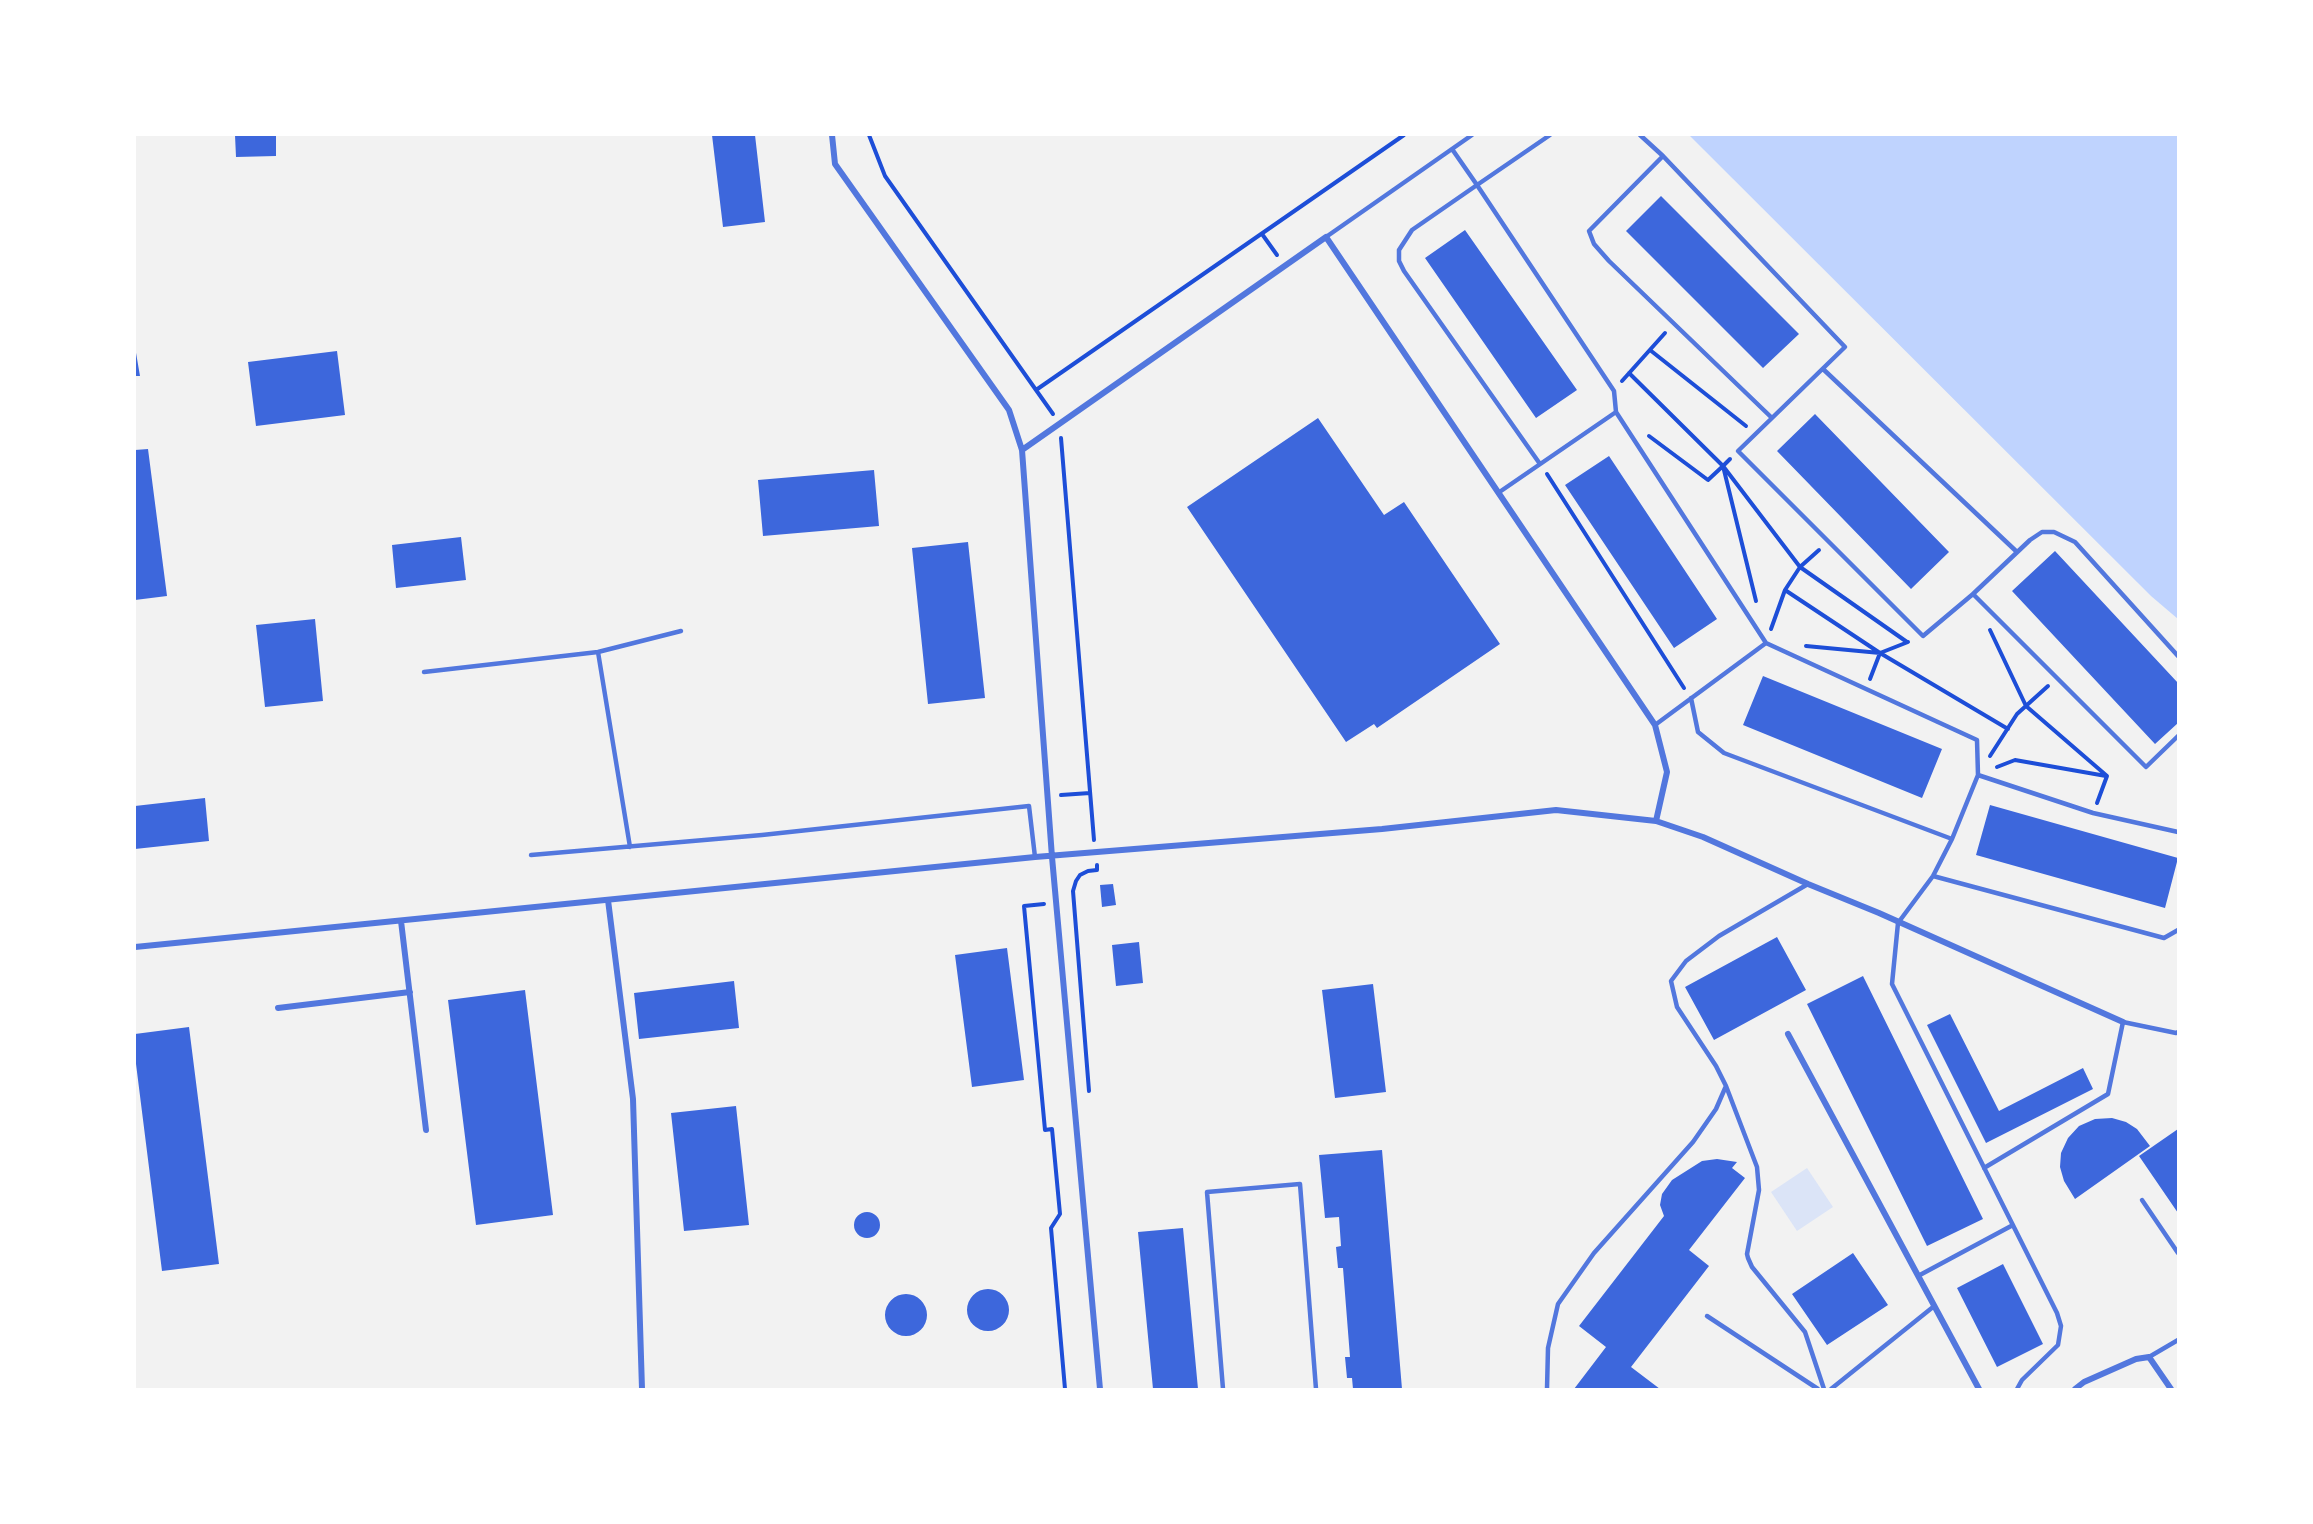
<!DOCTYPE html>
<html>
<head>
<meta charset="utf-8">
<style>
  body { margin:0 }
  #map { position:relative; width:2313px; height:1524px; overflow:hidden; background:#f2f2f2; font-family:Overpass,sans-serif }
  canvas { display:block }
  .frame { position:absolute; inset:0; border:136px solid #fff; pointer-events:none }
</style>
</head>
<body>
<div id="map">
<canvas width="2313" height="1524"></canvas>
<div class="frame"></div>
</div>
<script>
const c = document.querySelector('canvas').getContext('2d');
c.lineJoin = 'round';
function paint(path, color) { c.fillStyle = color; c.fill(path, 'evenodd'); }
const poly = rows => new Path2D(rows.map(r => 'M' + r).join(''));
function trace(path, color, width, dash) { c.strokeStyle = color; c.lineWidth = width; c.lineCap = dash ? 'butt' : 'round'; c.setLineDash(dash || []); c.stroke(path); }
paint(poly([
  [1807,1168,1833,1207,1797,1231,1771,1192]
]), '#dbe4f7');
paint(poly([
  [1689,135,2178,135,2178,619,2151,596]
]), '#bfd3fe');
paint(poly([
  [235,135,276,135,276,156,236,157],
  [712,135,755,135,765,222,723,227],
  [1661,196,1799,334,1763,368,1626,231],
  [1465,230,1577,390,1536,418,1425,258],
  [135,347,140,376,135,376],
  [337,351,345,415,256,426,248,362],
  [1815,414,1949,552,1911,589,1777,451],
  [1318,418,1384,515,1404,502,1500,644,1377,728,1374,724,1346,742,1187,507],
  [148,449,167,596,135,600,135,450],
  [1609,456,1717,619,1674,648,1565,485],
  [874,470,879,526,763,536,758,480],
  [461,537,466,580,396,588,392,545],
  [968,542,985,698,928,704,912,548],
  [2055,551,2178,683,2178,723,2155,744,2012,591],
  [315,619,323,701,265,707,256,625],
  [1763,676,1942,749,1922,798,1743,725],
  [205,798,209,841,135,849,135,806],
  [1990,805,2178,858,2165,908,1976,855],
  [1113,884,1116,905,1102,907,1100,885],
  [1777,937,1806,990,1714,1040,1685,987],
  [1139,942,1143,983,1116,986,1112,945],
  [1007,948,1024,1080,972,1087,955,955],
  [1863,976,1983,1219,1927,1246,1807,1004],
  [734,981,739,1028,639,1039,634,993],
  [1373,984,1386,1092,1335,1098,1322,990],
  [525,990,553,1215,476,1225,448,1000],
  [1950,1014,1999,1111,2083,1068,2093,1089,1986,1143,1927,1025],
  [189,1027,219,1264,162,1271,135,1056,135,1034],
  [736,1106,749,1225,684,1231,671,1113],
  [2112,1118,2126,1122,2137,1129,2150,1146,2075,1199,2064,1181,2060,1167,2061,1153,2068,1138,2079,1126,2095,1119],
  [2178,1129,2178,1213,2139,1156],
  [1382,1150,1402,1389,1353,1389,1352,1378,1347,1378,1345,1357,1350,1357,1343,1268,1338,1268,1336,1247,1341,1246,1339,1217,1325,1218,1319,1155],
  [1717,1159,1737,1162,1732,1168,1745,1178,1689,1250,1709,1266,1631,1367,1660,1389,1574,1389,1606,1347,1579,1326,1664,1216,1660,1205,1662,1194,1672,1180,1702,1161],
  '854 1225a13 13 0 1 1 26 0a13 13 0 1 1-26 0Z',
  [1183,1228,1198,1389,1153,1389,1138,1232],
  [1853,1253,1888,1305,1827,1345,1792,1294],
  [2003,1264,2043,1344,1997,1367,1957,1288],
  '967 1310a21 21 0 1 1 42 0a21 21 0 1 1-42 0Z',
  '885 1315a21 21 0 1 1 42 0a21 21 0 1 1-42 0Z'
]), '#3d67dc');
trace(poly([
  [869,135,885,176,1036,390,1404,135],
  [1262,234,1277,255],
  [1650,350,1746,426],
  [1629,373,1723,466,1800,567,1907,642],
  [1622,381,1665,333],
  [1036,390,1053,414],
  [1649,436,1708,480,1723,466],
  [1061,438,1094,840],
  [1730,459,1723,466,1756,601],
  [1547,474,1684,688],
  [1785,590,1880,653,2008,729],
  [1771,629,1785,590,1800,567,1819,550],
  [1990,630,2026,706,2107,776,2097,803],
  [1806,646,1880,653],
  [1870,679,1880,653,1908,642],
  [1990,756,2017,714,2048,686],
  [1997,767,2015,760,2106,776],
  [1061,795,1090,793],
  [1044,904,1024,906,1045,1130,1052,1129,1060,1214,1051,1228,1065,1389],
  [1089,1091,1073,891,1076,881,1080,875,1088,871,1097,870,1097,865]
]), '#1d4ed8', 4);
trace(poly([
  [1550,135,1477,185,1614,391,1616,412],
  [1640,135,1663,156,1589,231,1594,244,1609,261,1772,418,1738,451,1923,636,1973,594,2146,767,2178,736],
  [1452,149,1477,185,1412,230,1399,250,1399,261,1404,271,1540,464],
  [1663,156,1845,347,1772,418],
  [1326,237,1472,135],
  [1823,369,2017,552],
  [1498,493,1616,412,1766,643],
  [1973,594,2030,540,2042,532,2054,532,2075,542,2178,656],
  [598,652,630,847],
  [424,672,598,652,681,631],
  [1691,698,1698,732,1724,753,1952,839],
  [1655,725,1766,643,1977,740,1978,775,1952,839,1933,876,1898,923,1892,984,2057,1313,2061,1326,2058,1345,2022,1380,2017,1389],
  [1978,775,2093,813,2178,832],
  [531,855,762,835,1029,806,1035,857],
  [1933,876,2164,938,2178,930],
  [1726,1086,1716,1066,1677,1007,1671,981,1686,961,1719,936,1808,884],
  [1984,1168,2108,1094,2123,1022,2176,1033,2178,1032],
  [2142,1200,2178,1253],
  [1918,1276,2013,1225],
  [1707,1316,1818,1389],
  [2149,1357,2178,1340],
  [1223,1389,1207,1192,1300,1184,1316,1389],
  [1547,1389,1548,1348,1558,1304,1594,1253,1693,1142,1716,1109,1726,1086,1757,1167,1759,1190,1747,1254,1748,1258,1752,1267,1805,1332,1824,1389],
  [1831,1389,1933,1307]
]), '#5277de', 4.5);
trace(poly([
  [832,135,835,164,1009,410,1022,450,1052,857,1100,1389],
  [1022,450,1326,237,1655,725,1667,772,1656,821],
  [608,900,633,1099,642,1389],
  [401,921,426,1130],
  [135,947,1035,857,1382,829,1556,810,1656,821,1703,837,1808,884,1879,913,2123,1022],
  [278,1008,410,992],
  [1788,1034,1979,1389],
  [2075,1389,2084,1382,2136,1359,2149,1357,2171,1389]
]), '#5277de', 6);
</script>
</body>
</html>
